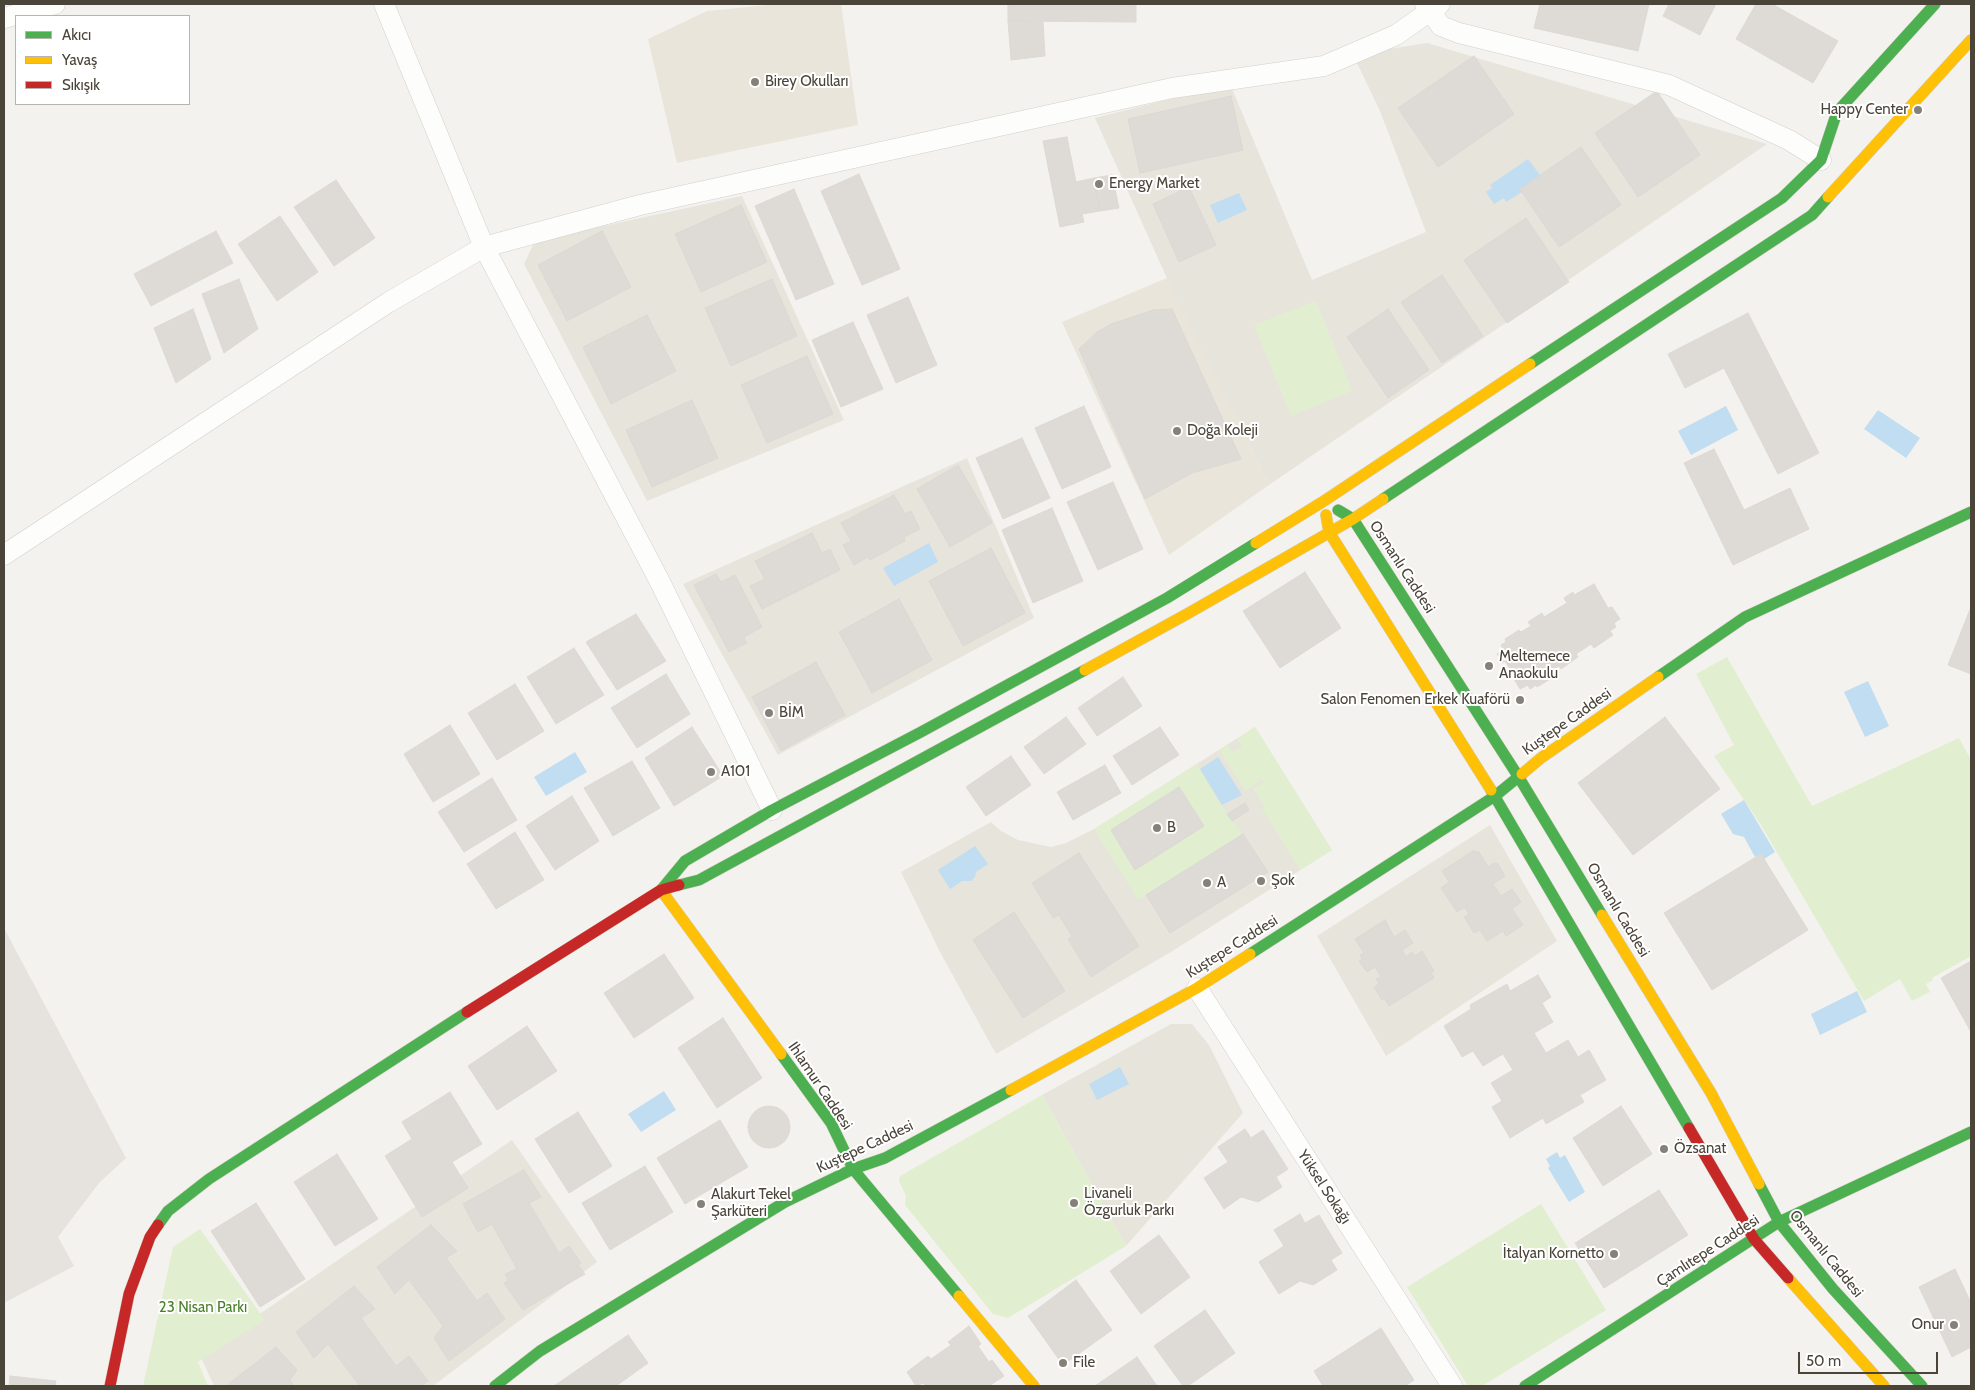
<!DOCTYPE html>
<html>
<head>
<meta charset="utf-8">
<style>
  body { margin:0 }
  #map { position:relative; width:1975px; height:1390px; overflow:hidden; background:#f4f2ee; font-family:Cabin,sans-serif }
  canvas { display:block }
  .frame { position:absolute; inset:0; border:5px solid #4b4439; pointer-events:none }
  .legend { position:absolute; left:15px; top:15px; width:175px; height:90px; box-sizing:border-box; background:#fff; border:1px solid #b7b4b0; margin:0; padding:6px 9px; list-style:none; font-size:15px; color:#4b4439 }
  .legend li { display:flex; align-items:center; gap:10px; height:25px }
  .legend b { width:25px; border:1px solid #b7b4b0 }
  .scale { position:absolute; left:1798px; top:1352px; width:140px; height:22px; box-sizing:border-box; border:2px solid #4b4439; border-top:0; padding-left:6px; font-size:15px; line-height:18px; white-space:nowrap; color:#4b4439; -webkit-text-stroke:4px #fff; paint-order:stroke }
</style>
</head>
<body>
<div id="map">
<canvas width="1975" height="1390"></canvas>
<div class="frame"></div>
<ul class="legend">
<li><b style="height:6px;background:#4caf50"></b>Akıcı</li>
<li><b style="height:6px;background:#ffc107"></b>Yavaş</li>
<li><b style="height:6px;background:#c62828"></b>Sıkışık</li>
</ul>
<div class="scale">50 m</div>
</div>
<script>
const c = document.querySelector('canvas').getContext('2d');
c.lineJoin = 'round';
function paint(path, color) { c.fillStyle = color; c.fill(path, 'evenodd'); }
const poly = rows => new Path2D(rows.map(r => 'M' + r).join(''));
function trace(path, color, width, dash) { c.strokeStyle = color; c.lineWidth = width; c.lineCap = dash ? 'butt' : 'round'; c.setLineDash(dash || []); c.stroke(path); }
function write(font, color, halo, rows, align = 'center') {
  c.font = font + ' Cabin,sans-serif'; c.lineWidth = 4; c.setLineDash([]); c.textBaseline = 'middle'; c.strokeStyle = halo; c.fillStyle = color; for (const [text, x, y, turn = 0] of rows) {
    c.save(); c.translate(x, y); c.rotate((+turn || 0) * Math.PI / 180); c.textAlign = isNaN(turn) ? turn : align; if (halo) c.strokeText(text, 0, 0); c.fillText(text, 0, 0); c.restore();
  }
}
paint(poly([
  [1427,43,1767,144,1269,485,1174,294,1095,118,1230,84,1312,280,1426,232,1380,111,1357,63,1382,50],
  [742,196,844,420,647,501,524,264,535,241],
  [967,458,1034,618,778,755,683,584],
  [1255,727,1332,850,1171,952,996,1054,940,952,901,872,991,822,1001,831,1018,840,1051,847,1066,843,1094,829],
  [1490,825,1557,941,1386,1056,1317,936],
  [1171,1024,1192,1024,1209,1045,1243,1113,1126,1246,1042,1095],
  [512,1140,597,1262,433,1386,214,1386,200,1355]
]), '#e7e4dc');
paint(poly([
  [4,928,126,1158,99,1183,58,1237,74,1266,4,1303]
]), '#e6e2de');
paint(poly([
  [779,4,841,4,858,125,677,163,648,39,707,11],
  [1167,278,1269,485,1169,555,1062,322]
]), '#eae5da');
paint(poly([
  [1316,301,1352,391,1291,416,1254,325],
  [1727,657,1812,806,1959,738,1971,760,1971,956,1932,978,1933,980,1926,984,1930,992,1912,1001,1900,979,1864,1001,1761,825,1714,756,1734,745,1696,674],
  [1255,727,1332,850,1300,870,1262,808,1264,806,1253,789,1264,782,1262,780,1245,791,1219,750,1228,745,1232,752,1242,747,1237,739],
  [1197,764,1227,814,1243,834,1138,900,1094,829],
  [1179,787,1204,826,1135,870,1111,830],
  [1042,1095,1126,1246,1008,1318,993,1314,905,1205,906,1196,899,1181,900,1176],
  [1541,1204,1606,1310,1482,1386,1468,1386,1407,1287],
  [200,1229,265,1320,198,1362,208,1386,143,1386,173,1247]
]), '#e1eecf');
paint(poly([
  [1528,159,1540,175,1521,189,1522,192,1506,202,1504,198,1494,204,1486,192,1492,188,1490,185],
  [1239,193,1247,210,1218,223,1210,205],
  [1726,406,1738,430,1691,455,1678,431],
  [1878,410,1920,438,1906,458,1864,429],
  [929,543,938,562,894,586,883,568],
  [1868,681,1889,726,1865,737,1844,692],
  [575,752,587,772,546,796,534,777],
  [1218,757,1242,795,1222,805,1200,769],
  [1744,800,1775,852,1764,859,1761,854,1755,857,1744,837,1733,834,1721,814],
  [975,846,988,864,976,872,975,877,971,881,962,881,950,889,938,870],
  [1857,991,1867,1012,1820,1035,1811,1014],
  [1120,1067,1129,1084,1097,1100,1089,1084],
  [664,1091,676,1110,641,1132,628,1114],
  [1557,1152,1560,1158,1565,1155,1585,1192,1569,1202,1548,1168,1550,1166,1546,1159]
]), '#c0ddf1');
const building = poly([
  [1008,4,1136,4,1136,22,1008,21,1008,4],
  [1540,4,1649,4,1638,51,1534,28,1540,4],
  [1669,4,1716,4,1700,35,1663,16,1669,4],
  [1756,4,1772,4,1838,41,1813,83,1736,39,1756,4],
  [1008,21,1043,22,1045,56,1011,60,1008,21],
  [1474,56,1514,114,1438,167,1398,108,1474,56],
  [1657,91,1700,155,1638,197,1595,133,1657,91],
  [1231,96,1243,150,1140,173,1128,119,1231,96],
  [1067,137,1076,182,1094,178,1100,211,1082,214,1084,222,1060,227,1043,141,1067,137],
  [1581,147,1621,205,1559,247,1520,189,1581,147],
  [859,174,900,269,862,285,821,191,859,174],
  [1112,175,1119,208,1100,211,1094,178,1112,175],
  [336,180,375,238,334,266,294,207,336,180],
  [1189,187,1216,245,1179,262,1153,204,1189,187],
  [794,189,834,284,796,300,755,206,794,189],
  [741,205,767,262,701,292,675,234,741,205],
  [280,216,318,272,277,301,238,244,280,216],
  [1526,218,1569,282,1507,323,1464,260,1526,218],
  [216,231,233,263,151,306,134,274,216,231],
  [602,231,631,287,567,321,538,265,602,231],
  [1442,275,1483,336,1442,363,1401,302,1442,275],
  [239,279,258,329,224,353,202,294,239,279],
  [772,279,797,336,731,366,705,308,772,279],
  [908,297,937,365,896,383,867,315,908,297],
  [193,309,211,359,176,383,154,328,193,309],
  [1172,309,1241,459,1192,473,1145,499,1079,349,1097,332,1111,324,1153,310,1172,309],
  [1388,309,1429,370,1388,398,1347,337,1388,309],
  [1748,313,1819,453,1778,474,1724,368,1685,388,1668,354,1748,313],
  [647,315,676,371,611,404,583,347,647,315],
  [853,322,883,389,841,407,812,340,853,322],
  [807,356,833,414,767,443,741,385,807,356],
  [692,400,718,458,652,487,626,430,692,400],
  [1084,406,1111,467,1062,489,1035,428,1084,406],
  [1022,438,1050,498,1003,519,976,458,1022,438],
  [1714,449,1744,510,1790,488,1809,529,1733,565,1684,463,1714,449],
  [958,465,992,523,950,547,917,489,958,465],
  [1113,482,1143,549,1098,570,1067,502,1113,482],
  [894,495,905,514,911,511,920,529,904,537,905,541,870,560,868,557,854,565,843,545,851,541,841,523,894,495],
  [1052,508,1083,581,1033,603,1002,530,1052,508],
  [812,533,822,553,830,549,840,570,762,609,750,586,765,579,755,561,812,533],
  [991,548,1025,613,963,646,929,581,991,548],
  [1305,572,1341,628,1280,668,1243,611,1305,572],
  [716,574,721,582,735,575,762,627,744,637,747,643,729,652,694,585,716,574],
  [1594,584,1608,608,1612,607,1620,619,1614,623,1616,627,1610,631,1613,635,1594,648,1591,644,1576,654,1578,657,1561,669,1559,666,1552,671,1555,676,1537,687,1536,685,1530,689,1528,685,1520,689,1514,679,1516,678,1505,661,1502,663,1497,654,1504,650,1501,645,1506,642,1505,639,1519,630,1521,632,1531,626,1528,622,1542,613,1544,617,1567,603,1564,598,1573,592,1574,595,1594,584],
  [899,599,932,660,872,693,839,632,899,599],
  [1971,607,1971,674,1948,665,1971,607],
  [636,614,666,661,617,690,586,642,636,614],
  [574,648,604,695,556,724,527,677,574,648],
  [816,662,845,715,781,751,752,697,816,662],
  [666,674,690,714,637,748,611,708,666,674],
  [1123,677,1142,706,1097,736,1078,708,1123,677],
  [515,684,544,731,497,760,468,713,515,684],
  [1066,717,1086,744,1044,774,1024,747,1066,717],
  [1665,717,1720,789,1633,855,1578,783,1665,717],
  [450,725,480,774,433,802,404,754,450,725],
  [692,727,723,776,674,806,645,758,692,727],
  [1160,727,1179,755,1132,785,1113,756,1160,727],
  [1011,756,1031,785,986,816,966,787,1011,756],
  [632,761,660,808,613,836,584,788,632,761],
  [1105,765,1121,793,1073,820,1057,792,1105,765],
  [492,778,517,820,464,852,438,812,492,778],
  [1179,787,1204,826,1135,870,1111,830,1179,787],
  [572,796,599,841,555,870,526,826,572,796],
  [1245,803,1249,810,1232,821,1227,814,1245,803],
  [515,832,544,880,496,909,467,864,515,832],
  [1243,834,1268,872,1170,933,1146,895,1243,834],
  [1473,851,1479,852,1488,867,1494,863,1498,864,1505,876,1493,884,1501,896,1512,889,1521,902,1512,909,1523,925,1506,936,1503,931,1487,941,1480,930,1474,933,1464,917,1469,914,1465,908,1470,904,1457,912,1441,888,1449,882,1442,871,1473,851],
  [1079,853,1139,946,1091,977,1068,939,1072,936,1059,915,1053,918,1032,883,1079,853],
  [1761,854,1808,930,1712,990,1664,913,1761,854],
  [1014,912,1065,991,1023,1018,973,940,1014,912],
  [1385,920,1394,937,1405,930,1413,943,1402,950,1406,957,1412,952,1415,956,1422,951,1434,971,1431,973,1434,978,1389,1006,1384,998,1382,1000,1374,987,1379,984,1376,979,1381,977,1375,967,1367,972,1359,961,1362,959,1360,955,1364,953,1355,939,1385,920],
  [664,954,694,998,634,1038,604,993,664,954],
  [1971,961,1971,1032,1941,978,1971,961],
  [1538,975,1551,997,1542,1003,1553,1022,1534,1033,1546,1053,1568,1040,1578,1057,1589,1050,1606,1080,1580,1095,1584,1102,1546,1124,1543,1118,1510,1138,1492,1107,1502,1101,1491,1083,1513,1070,1503,1054,1483,1066,1473,1051,1462,1057,1444,1026,1471,1009,1470,1005,1507,984,1510,991,1538,975],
  [723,1018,762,1078,717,1108,678,1048,723,1018],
  [527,1026,557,1071,497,1110,468,1066,527,1026],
  [450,1092,482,1144,452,1162,468,1188,422,1217,385,1156,412,1139,402,1122,450,1092],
  [1621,1106,1652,1154,1603,1186,1573,1138,1621,1106],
  '748 1127a21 21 0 1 1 42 0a21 21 0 1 1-42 0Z',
  [578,1112,612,1166,569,1193,535,1139,578,1112],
  [720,1120,748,1167,685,1204,657,1158,720,1120],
  [1245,1129,1251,1138,1263,1130,1288,1169,1276,1177,1282,1187,1258,1202,1241,1197,1224,1209,1204,1178,1228,1162,1218,1147,1245,1129],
  [337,1154,378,1219,335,1246,294,1182,337,1154],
  [645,1166,673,1212,610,1250,582,1203,645,1166],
  [524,1170,541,1197,529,1203,559,1253,569,1246,581,1263,578,1265,585,1274,523,1310,504,1283,508,1281,505,1274,517,1269,492,1224,478,1232,463,1204,524,1170],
  [1659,1190,1688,1235,1604,1288,1575,1243,1659,1190],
  [256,1203,305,1279,260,1307,211,1231,256,1203],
  [1300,1214,1305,1223,1319,1215,1342,1253,1331,1260,1337,1270,1313,1285,1300,1281,1279,1294,1259,1262,1284,1246,1274,1230,1300,1214],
  [431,1225,457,1251,446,1258,477,1301,487,1293,505,1319,449,1361,434,1338,443,1326,409,1280,395,1294,377,1267,431,1225],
  [1159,1235,1190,1277,1141,1314,1110,1271,1159,1235],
  [1955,1269,1971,1303,1971,1347,1952,1357,1919,1287,1955,1269],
  [1076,1280,1112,1330,1063,1365,1028,1316,1076,1280],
  [354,1286,375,1309,361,1318,396,1366,409,1356,428,1381,421,1386,360,1386,328,1344,314,1358,296,1332,354,1286],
  [1205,1310,1235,1353,1188,1386,1183,1386,1154,1346,1205,1310],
  [969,1326,981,1344,978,1346,989,1362,992,1360,1004,1376,989,1386,926,1386,923,1383,916,1386,907,1372,928,1356,931,1359,951,1345,948,1342,969,1326],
  [1381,1328,1414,1380,1405,1386,1323,1386,1314,1371,1381,1328],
  [628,1335,648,1363,616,1386,554,1386,628,1335],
  [276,1347,297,1370,290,1380,294,1386,226,1386,276,1347],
  [1137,1357,1157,1386,1095,1386,1137,1357],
  [10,1376,56,1381,55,1386,9,1386,10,1376]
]);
paint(building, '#dedbd6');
trace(building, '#dcd9d4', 1);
const street = poly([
  [384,4,484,247,659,580,772,810],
  [1425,4,1441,26,1459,33,1669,85,1789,140,1821,160],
  [4,18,55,4],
  [4,555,389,302,484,247,640,205,1172,88,1324,66,1396,35,1440,4],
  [1197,988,1452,1386]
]);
const fast = poly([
  [1530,364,1782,198,1821,160,1837,112,1935,4],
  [1383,499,1812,215,1828,197],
  [1338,510,1353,519,1518,776,1602,915],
  [1658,677,1745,617,1971,512],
  [1491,790,1689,1128],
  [679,885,699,880,1085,670],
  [661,890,685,861,772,810,921,732,1167,598,1256,543],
  [1250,954,1495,796,1522,774],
  [781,1054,831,1123,853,1169,959,1296],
  [1759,1184,1779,1222,1833,1289,1922,1386],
  [158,1225,168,1211,209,1179,467,1012],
  [495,1386,540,1351,785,1202,853,1169,885,1158,1011,1090],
  [1525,1386,1779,1222,1971,1132]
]);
const slow = poly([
  [1828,197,1971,40],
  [1326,515,1329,532,1491,790],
  [1256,543,1324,501,1530,364],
  [1085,670,1187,614,1353,519,1383,499],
  [1522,774,1541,758,1658,677],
  [661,890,781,1054],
  [1602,915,1711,1093,1759,1184],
  [1011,1090,1197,988,1250,954],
  [1788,1278,1884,1386],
  [959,1296,1034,1386]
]);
const jam = poly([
  [467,1012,661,890,679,885],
  [1689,1128,1754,1239,1788,1278],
  [110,1386,129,1294,150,1237,158,1225]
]);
trace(street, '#d2d0cb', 21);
trace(fast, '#d3cfc5', 12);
trace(slow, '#d3cfc5', 12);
trace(jam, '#d3cfc5', 12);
trace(street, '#fdfdfc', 20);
trace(fast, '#4caf50', 11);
trace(slow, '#ffc107', 11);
trace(jam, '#c62828', 11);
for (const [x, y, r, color] of [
  [755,82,5,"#868178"],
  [1918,110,5,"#868178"],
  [1099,184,5,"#868178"],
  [1177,431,5,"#868178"],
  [1489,666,5,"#868178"],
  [1520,700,5,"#868178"],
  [769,713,5,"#868178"],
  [711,772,5,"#868178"],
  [1157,828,5,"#868178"],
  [1261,881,5,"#868178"],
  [1207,883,5,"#868178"],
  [1664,1149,5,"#868178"],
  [1074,1203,5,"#868178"],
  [701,1204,5,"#868178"],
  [1614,1254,5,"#868178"],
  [1954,1325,5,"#868178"],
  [1063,1363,5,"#868178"]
]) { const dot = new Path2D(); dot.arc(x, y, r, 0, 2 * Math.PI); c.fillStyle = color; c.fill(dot); trace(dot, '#fff', 2); }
write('15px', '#4b4439', '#fff', [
  ["Birey Okulları",765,82],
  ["Happy Center",1908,110,"right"],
  ["Energy Market",1109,184],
  ["Doğa Koleji",1187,431],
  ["Meltemece",1499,657],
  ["Anaokulu",1499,674],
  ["Salon Fenomen Erkek Kuaförü",1510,700,"right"],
  ["BİM",779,713],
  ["A101",721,772],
  ["B",1167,828],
  ["Şok",1271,881],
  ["A",1217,883],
  ["Özsanat",1674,1149],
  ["Livaneli",1084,1194],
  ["Özgurluk Parkı",1084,1211],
  ["Alakurt Tekel",711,1195],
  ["Şarküteri",711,1212],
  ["İtalyan Kornetto",1604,1254,"right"],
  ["Onur",1944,1325,"right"],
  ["File",1073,1363]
], 'left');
write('15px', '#4b4439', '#fff', [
  ["Osmanlı Caddesi",1402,567,57],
  ["Kuştepe Caddesi",1567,722,-35],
  ["Osmanlı Caddesi",1618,910,59],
  ["Kuştepe Caddesi",1232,947,-32],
  ["Ihlamur Caddesi",820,1086,56],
  ["Kuştepe Caddesi",865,1147,-25],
  ["Yüksel Sokağı",1324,1187,57],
  ["Çamlıtepe Caddesi",1708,1251,-33],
  ["Osmanlı Caddesi",1826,1254,51]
]);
write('15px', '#4a7f2a', '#fff', [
  ["23 Nisan Parkı",203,1308]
]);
</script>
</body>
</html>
